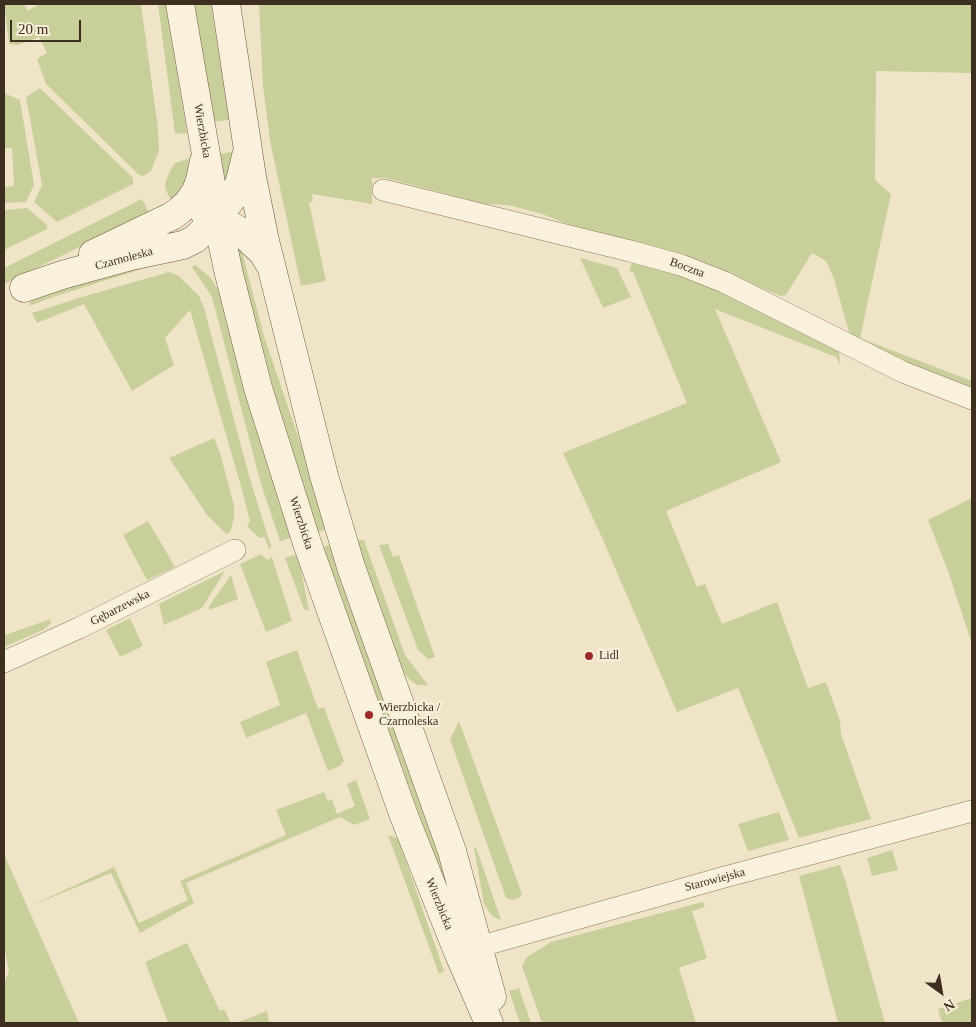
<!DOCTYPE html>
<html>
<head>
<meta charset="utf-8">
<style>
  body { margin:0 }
  #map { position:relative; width:976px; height:1027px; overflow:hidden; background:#f0e4c8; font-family:"Times New Roman",serif }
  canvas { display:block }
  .frame { position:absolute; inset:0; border:5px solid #3d2e20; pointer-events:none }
  .north { position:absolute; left:916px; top:967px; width:50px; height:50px; -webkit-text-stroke:4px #f7eed8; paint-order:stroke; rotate:148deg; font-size:14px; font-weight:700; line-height:20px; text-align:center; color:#3d2e20 }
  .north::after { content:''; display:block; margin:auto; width:18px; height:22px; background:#3d2e20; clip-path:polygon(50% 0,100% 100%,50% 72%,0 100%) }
  .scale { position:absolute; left:10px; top:20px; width:71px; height:22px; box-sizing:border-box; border:2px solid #3d2e20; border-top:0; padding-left:6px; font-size:15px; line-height:18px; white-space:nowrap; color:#3d2e20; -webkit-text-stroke:4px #f7eed8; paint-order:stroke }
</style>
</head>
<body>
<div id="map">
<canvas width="976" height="1027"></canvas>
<div class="frame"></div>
<div class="north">N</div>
<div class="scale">20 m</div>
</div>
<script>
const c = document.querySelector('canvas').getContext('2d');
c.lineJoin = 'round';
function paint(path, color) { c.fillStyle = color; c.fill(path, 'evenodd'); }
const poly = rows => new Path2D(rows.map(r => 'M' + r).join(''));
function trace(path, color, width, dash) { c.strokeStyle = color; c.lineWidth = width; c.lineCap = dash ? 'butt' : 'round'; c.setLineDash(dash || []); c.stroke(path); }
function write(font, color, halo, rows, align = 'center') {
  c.font = font + ' "Times New Roman",serif'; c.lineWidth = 4.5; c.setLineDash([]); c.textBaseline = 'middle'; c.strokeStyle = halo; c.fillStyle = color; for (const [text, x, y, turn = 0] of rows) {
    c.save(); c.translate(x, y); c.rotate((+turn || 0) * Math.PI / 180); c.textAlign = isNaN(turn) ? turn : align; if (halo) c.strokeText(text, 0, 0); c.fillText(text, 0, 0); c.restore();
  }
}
paint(poly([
  [4,4,24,4,28,11,39,4,141,4,158,128,159,151,151,171,144,176,139,175,46,84,37,59,47,53,39,37,18,45,9,44],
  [158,4,166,4,187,133,175,134],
  [192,4,211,4,229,120,211,122],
  [259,4,972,4,972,73,876,71,875,180,891,194,860,338,972,381,972,393,859,344,849,332,834,279,826,261,812,253,786,295,780,296,738,278,597,236,542,214,508,205,485,204,385,178,372,178,372,204,312,194,313,201,309,203,326,281,301,286,270,141,263,86],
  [40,88,133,178,133,184,57,222,34,202,42,185,26,97],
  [4,93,20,100,34,185,26,202,4,203,4,187,14,186,12,148,4,148],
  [234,151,227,194,217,155],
  [191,158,189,177,180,192,170,199,165,188,166,181,170,171,175,163],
  [142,199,149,213,4,284,4,268],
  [27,208,47,225,47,229,4,250,4,210],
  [235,245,241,248,264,336,307,463,325,530,317,532,284,429],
  [580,258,617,268,631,297,603,308],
  [633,259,709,283,839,351,840,365,836,357,715,309,781,462,666,511,697,587,705,584,722,624,777,602,808,688,826,682,840,721,841,734,871,819,799,838,738,688,677,712,603,540,563,453,687,403,633,272,629,271],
  [161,263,53,297,29,306,31,301,79,284,139,266],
  [195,265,211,278,219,292,293,537,280,541,261,484,212,297,192,267],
  [169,272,179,276,199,296,204,308,250,479,271,546,270,550,264,537,259,538,247,526,250,521,242,490,190,310,165,338,174,365,132,391,84,304,37,323,32,313,82,297],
  [214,438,220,453,234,505,234,518,230,532,226,534,207,515,169,458],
  [972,498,972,644,948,571,928,520],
  [148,521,175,567,147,580,123,535],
  [357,540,364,540,405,655,428,685,417,685,409,679,402,670,365,571],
  [388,544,393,557,399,555,435,657,428,659,418,650,379,545],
  [330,545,458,909,454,912,323,547],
  [261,554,267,560,272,557,292,621,266,632,240,564],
  [298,554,309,611,304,609,285,558],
  [225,571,202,608,164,625,159,604],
  [231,575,238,599,209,610,209,606],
  [130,618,143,646,120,657,106,630],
  [51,619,50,624,43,630,4,647,4,633,5,635],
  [297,650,318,709,324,707,344,761,340,766,328,771,306,713,246,738,240,722,280,705,266,662],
  [459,721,522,894,519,898,513,900,506,898,450,739],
  [356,780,370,819,354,825,340,817,186,883,194,903,140,933,111,873,28,907,114,867,139,923,188,900,180,881,286,835,276,810,324,792,328,801,332,799,337,814,355,806,347,784],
  [779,812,789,840,748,851,738,824],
  [388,835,397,838,401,847,444,971,439,974],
  [476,847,501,920,493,917,484,904,474,848],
  [892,850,898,870,872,876,867,858],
  [4,854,7,861,79,1023,4,1023,4,984,9,971,4,947],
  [840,865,846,883,885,1023,838,1023,799,876],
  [703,902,705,907,692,911,707,958,679,968,696,1023,542,1023,522,966,527,957,551,942],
  [187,943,220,1011,224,1009,231,1023,168,1023,145,962],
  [519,988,531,1023,520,1023,509,991],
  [972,998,972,1023,942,1023,938,1009],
  [267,1011,269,1023,236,1023]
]), '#c9cf9b');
const street = poly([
  [383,190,630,251,681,265,724,282,903,372,972,399],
  [4,662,79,628,235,550],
  [464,951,721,878,972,811]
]);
const secondary = poly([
  [180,4,217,218,229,274,258,388,307,543,404,816,458,952,489,1023],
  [226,4,252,177,265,241,324,476,351,567,452,851,492,997],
  [205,214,217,218,240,231,263,253,269,263],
  [93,254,172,216,180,210,188,203,196,191,200,180,204,161],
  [24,288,62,275,131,256,183,245,195,239,217,218,234,196,240,181,246,156]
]);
trace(street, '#8d765c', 22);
trace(secondary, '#6f573f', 29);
trace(street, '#faf1dc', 21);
trace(secondary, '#faf1dc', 28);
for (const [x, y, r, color] of [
  [589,656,5,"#9e2a2b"],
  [369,715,5,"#9e2a2b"]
]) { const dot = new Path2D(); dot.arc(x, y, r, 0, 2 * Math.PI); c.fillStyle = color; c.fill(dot); trace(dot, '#f7eed8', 2); }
write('12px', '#3d2e20', '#f7eed8', [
  ["Wierzbicka",202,131,80],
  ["Czarnoleska",124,259,-15],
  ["Boczna",687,268,20],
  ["Wierzbicka",301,523,72],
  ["Gębarzewska",120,608,-27],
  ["Starowiejska",715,880,-15],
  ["Wierzbicka",439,904,68]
]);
write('12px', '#3d2e20', '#f7eed8', [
  ["Lidl",599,656],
  ["Wierzbicka /",379,708],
  ["Czarnoleska",379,722]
], 'left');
</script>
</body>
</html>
